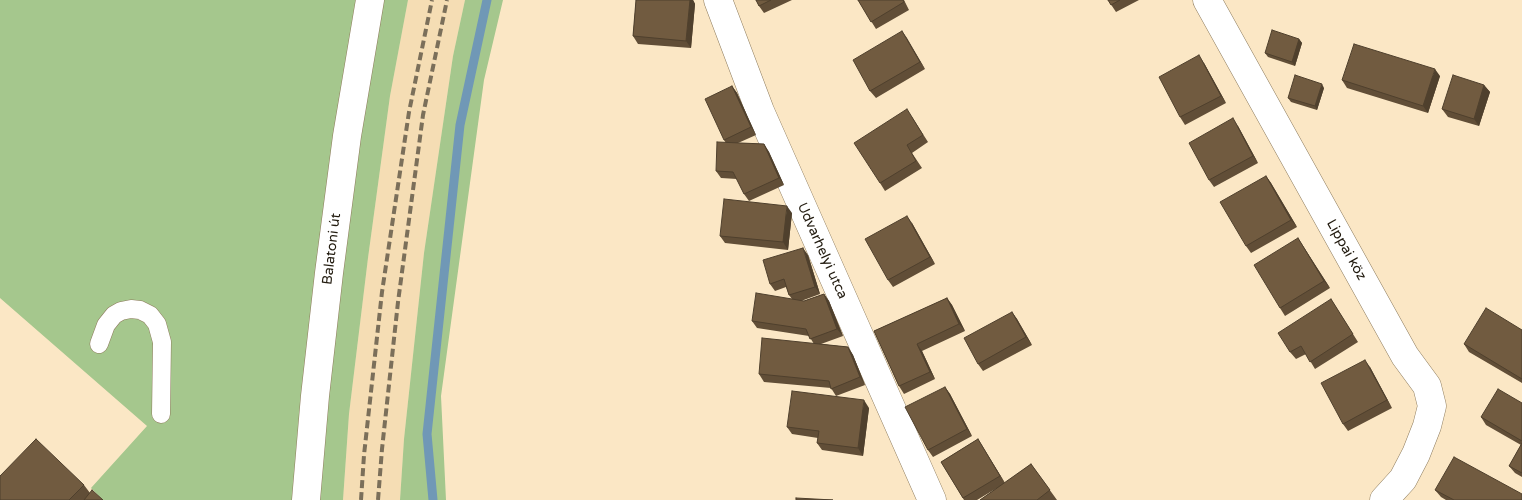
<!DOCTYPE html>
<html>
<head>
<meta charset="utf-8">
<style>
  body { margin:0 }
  canvas { display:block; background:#fbe7c5 }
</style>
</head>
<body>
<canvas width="1522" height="500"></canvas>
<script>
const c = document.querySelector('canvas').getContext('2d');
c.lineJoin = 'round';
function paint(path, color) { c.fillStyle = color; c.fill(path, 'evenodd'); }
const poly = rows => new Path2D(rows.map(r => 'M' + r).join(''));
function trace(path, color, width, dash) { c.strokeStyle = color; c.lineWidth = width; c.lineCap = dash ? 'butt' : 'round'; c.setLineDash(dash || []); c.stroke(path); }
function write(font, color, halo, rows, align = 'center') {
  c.font = font + ' "Varela Round",sans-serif'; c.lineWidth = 5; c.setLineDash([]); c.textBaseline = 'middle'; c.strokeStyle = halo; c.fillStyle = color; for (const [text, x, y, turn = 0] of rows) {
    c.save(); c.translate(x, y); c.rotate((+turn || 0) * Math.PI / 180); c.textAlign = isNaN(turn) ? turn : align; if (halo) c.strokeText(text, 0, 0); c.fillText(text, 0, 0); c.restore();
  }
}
paint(poly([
  [408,0,465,0,453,56,424,253,404,439,400,500,343,500,349,414,368,258,390,96]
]), '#f5ddb4');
paint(poly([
  [0,0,408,0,390,96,368,258,349,414,343,500,103,500,91,488,147,426,0,298],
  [465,0,503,0,484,80,441,396,446,500,400,500,404,439,424,253,453,56]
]), '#a5c78d');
trace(poly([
  [433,500,427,434,460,125,487,0]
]), '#7098b6', 9);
const lane = poly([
  [99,344,106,325,114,315,121,311,131,309,140,310,150,315,157,324,162,342,161,414]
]);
const street = poly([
  [718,0,760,111,932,500],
  [1207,0,1405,356,1427,386,1432,406,1427,426,1416,454,1403,479,1384,500]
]);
const secondary = poly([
  [306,500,315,396,329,273,347,136,370,0]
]);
trace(lane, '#8e7c5d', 19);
trace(street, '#8e7c5d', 29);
trace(secondary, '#8e7c5d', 29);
trace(lane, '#fff', 18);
trace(street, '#fff', 28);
trace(secondary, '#fff', 28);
trace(poly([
  [361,500,364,455,382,292,409,112,432,0],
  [378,500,382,449,398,302,423,115,447,0]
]), '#7b6f5a', 4, [8, 4]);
paint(poly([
  [636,0,693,0,695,4,691,48,638,44,633,36],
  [756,0,792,0,764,13,759,6],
  [858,0,904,0,909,10,876,29],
  [1108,0,1139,0,1116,12],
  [902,31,925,69,876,98,870,91],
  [1299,39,1302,43,1295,66,1268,57,1265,53],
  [1204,63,1226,103,1185,125,1180,117],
  [1440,76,1428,113,1347,88,1342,80],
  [1484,85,1490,92,1479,126,1448,117,1442,109],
  [732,86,737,93,756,135,738,143,764,144,769,152,784,185,749,201,744,194,737,179,721,178,716,171,726,143,724,140],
  [1324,88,1317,110,1291,102,1288,98],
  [912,117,928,142,912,153,922,168,885,191,880,183],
  [1238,126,1258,163,1214,187,1209,180],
  [1266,176,1271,183,1297,227,1251,253,1246,246],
  [792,213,788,250,725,243,720,236],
  [912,223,935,264,893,287,888,280],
  [1298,238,1330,288,1285,316,1280,308],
  [808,255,820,294,801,301,804,301,824,294,829,301,843,336,821,344,848,347,853,355,865,385,836,396,831,388,764,382,759,374,814,344,809,336,757,328,752,321,792,299,789,295,786,287,775,291,770,284],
  [947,298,952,305,965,331,922,351,935,379,904,394,899,386,874,331],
  [1331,299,1358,342,1315,369,1306,354,1296,359,1290,352],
  [1012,312,1017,319,1032,345,983,371,978,364],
  [1522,330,1522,383,1469,352,1464,344],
  [1370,367,1392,408,1348,431,1343,424],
  [945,387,950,394,972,436,933,457,928,450],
  [1522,403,1522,477,1515,473,1509,466,1521,445,1486,425,1481,417],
  [869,408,863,456,822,450,817,443,818,438,792,434,787,427],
  [978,439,1005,483,1031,464,1057,500,980,500,997,488,977,500,964,500,941,462],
  [84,485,90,493,103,500,0,500],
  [1435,490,1522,500,1446,500,1441,497]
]), '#614e37');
paint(poly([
  [690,0,693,0,695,4,691,48,686,41],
  [902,31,907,38,925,69,920,62],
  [1299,39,1302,43,1295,66,1292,62],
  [1199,55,1204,63,1226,103,1221,96],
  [1435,69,1440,76,1428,113,1423,106],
  [1322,84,1324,88,1317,110,1315,106],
  [1484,85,1490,92,1479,126,1474,119],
  [732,86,737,93,756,135,751,127],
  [1233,118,1238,126,1258,163,1253,156],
  [764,144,769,152,784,185,779,178],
  [1266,176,1271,183,1297,227,1291,220],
  [787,206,792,213,788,250,783,242],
  [907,216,912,223,935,264,930,257],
  [1298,238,1303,246,1330,288,1324,281],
  [803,248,808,255,820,294,815,287],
  [824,294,829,301,843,336,837,329],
  [947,298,952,305,965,331,959,324],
  [1012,312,1017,319,1032,345,1026,337],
  [917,344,922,351,935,379,930,372],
  [848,347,853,355,865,385,860,377],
  [1365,360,1370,367,1392,408,1387,400],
  [945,387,950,394,972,436,967,429],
  [864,400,869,408,863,456,858,448],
  [978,439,983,447,1005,483,1000,476]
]), '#4f402d');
const building = poly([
  [636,0,690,0,686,41,633,36,636,0],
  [756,0,771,0,759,6,756,0],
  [858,0,903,0,904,2,871,22,858,0],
  [1108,0,1120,0,1111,5,1108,0],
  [1272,30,1299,39,1292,62,1265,53,1272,30],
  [902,31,920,62,870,91,853,60,902,31],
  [1354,44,1435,69,1423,106,1342,80,1354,44],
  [1199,55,1221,96,1180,117,1159,77,1199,55],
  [1295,75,1322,84,1315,106,1288,98,1295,75],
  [1453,75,1484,85,1474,119,1442,109,1453,75],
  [732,86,751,127,724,140,705,99,732,86],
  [907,109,923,135,907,145,916,161,880,183,854,143,907,109],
  [1233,118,1253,156,1209,180,1189,143,1233,118],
  [717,142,764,144,779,178,744,194,733,172,716,171,717,142],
  [1266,176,1291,220,1246,246,1220,202,1266,176],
  [724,199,787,206,783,242,720,236,724,199],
  [907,216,930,257,888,280,865,239,907,216],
  [1298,238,1324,281,1280,308,1254,265,1298,238],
  [803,248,815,287,789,295,784,279,770,284,763,260,803,248],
  [756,293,804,301,824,294,837,329,810,339,806,329,752,321,756,293],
  [947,298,959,324,917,344,930,372,899,386,874,331,947,298],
  [1331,299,1353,334,1310,362,1301,346,1290,352,1278,333,1331,299],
  [1486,308,1522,330,1522,379,1464,344,1486,308],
  [1012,312,1026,337,978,364,964,338,1012,312],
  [762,338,848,347,860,377,831,389,829,381,759,374,762,338],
  [1365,360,1387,400,1343,424,1321,383,1365,360],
  [945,387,967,429,928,450,905,407,945,387],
  [1498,389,1522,403,1522,441,1481,417,1498,389],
  [792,391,864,400,858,448,817,443,819,431,787,427,792,391],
  [36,439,84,485,69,500,0,500,0,476,36,439],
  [978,439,1000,476,963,498,941,462,978,439],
  [1522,443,1522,473,1509,466,1522,443],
  [1454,457,1522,494,1522,500,1454,500,1435,490,1454,457],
  [1031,464,1050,490,1037,500,980,500,1031,464],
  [92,490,103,500,84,500,92,490],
  [796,498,833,500,796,500,796,498]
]);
paint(building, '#715b40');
trace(building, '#4f402d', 1);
write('14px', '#221b0f', '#fff', [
  ["Balatoni út",332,249,-83],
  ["Lippai köz",1346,250,61],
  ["Udvarhelyi utca",822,251,66]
]);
</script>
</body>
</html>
